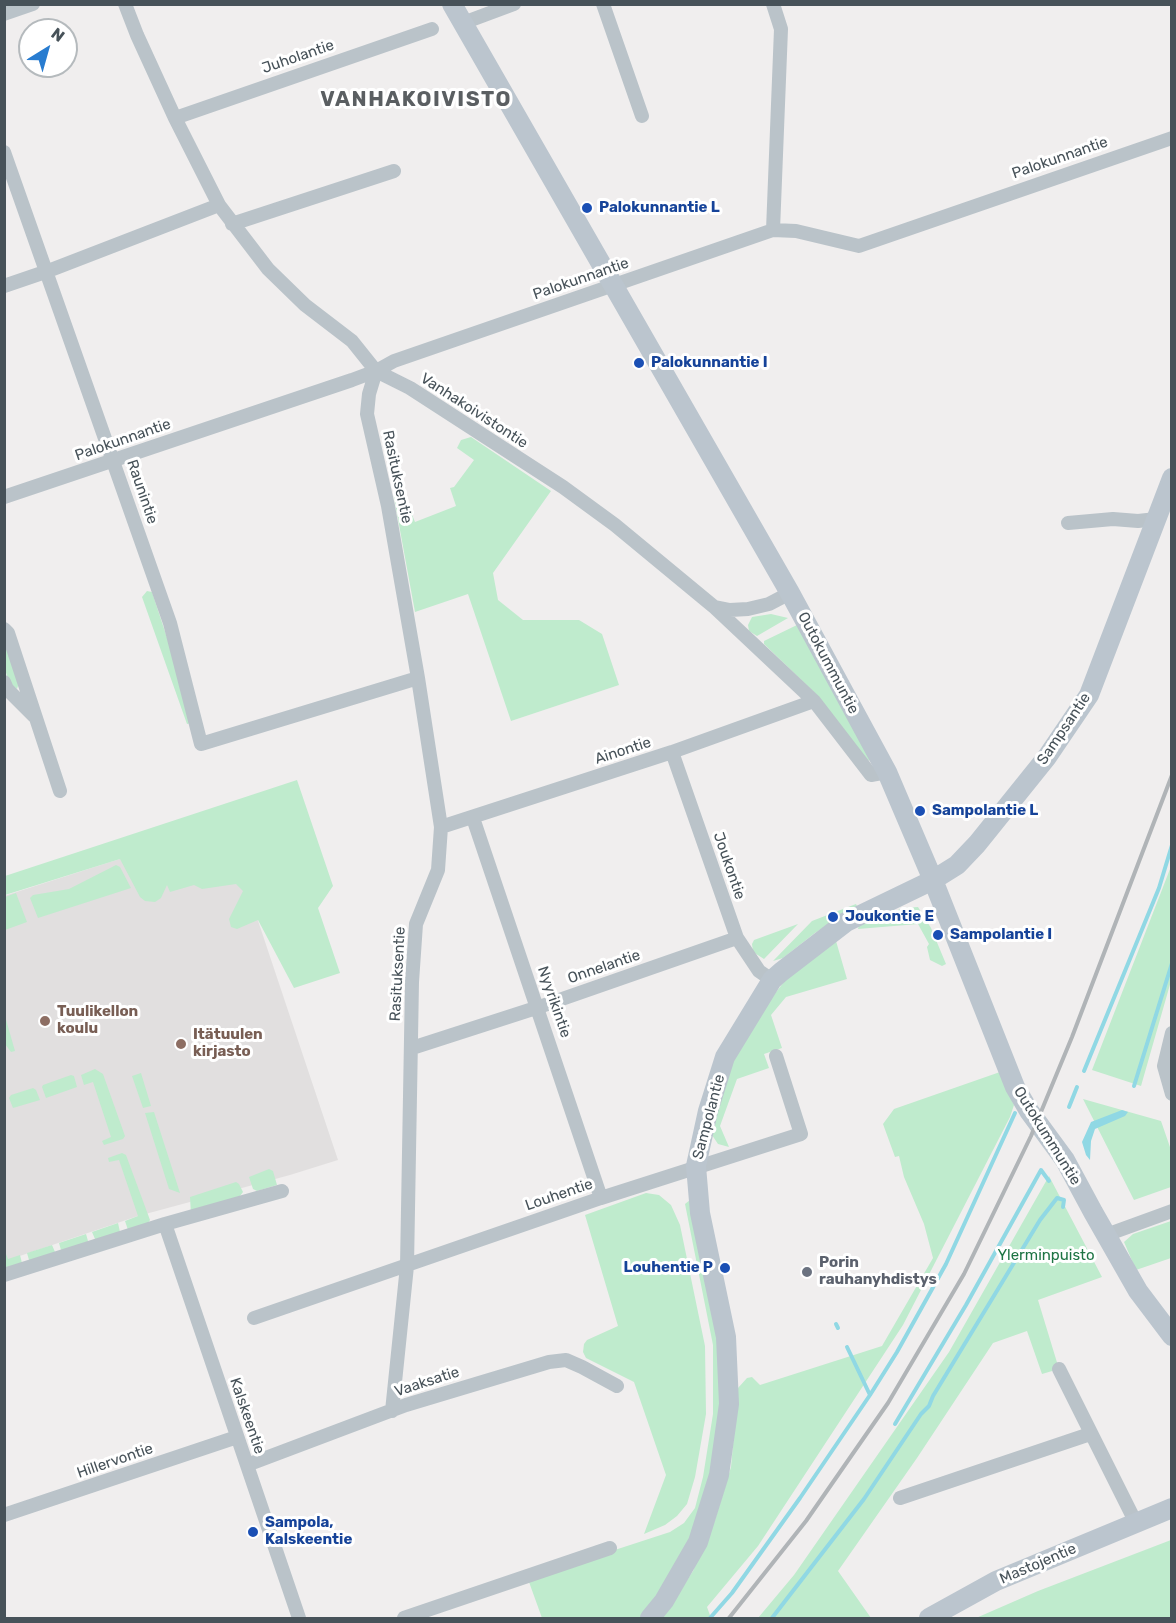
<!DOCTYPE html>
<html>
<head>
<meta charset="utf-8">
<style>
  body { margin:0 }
  #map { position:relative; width:1176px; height:1623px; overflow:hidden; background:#f0eeee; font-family:Rubik,sans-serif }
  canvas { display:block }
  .frame { position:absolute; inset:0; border:6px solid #475259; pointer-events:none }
  .north { position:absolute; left:18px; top:18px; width:60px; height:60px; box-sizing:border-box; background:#fff; border:2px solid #b5babd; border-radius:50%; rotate:37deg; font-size:16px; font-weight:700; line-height:24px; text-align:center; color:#475259 }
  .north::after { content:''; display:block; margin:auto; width:21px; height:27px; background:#287cd0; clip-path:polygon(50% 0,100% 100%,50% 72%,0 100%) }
</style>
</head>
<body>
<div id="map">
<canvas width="1176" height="1623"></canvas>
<div class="frame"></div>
<div class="north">N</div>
</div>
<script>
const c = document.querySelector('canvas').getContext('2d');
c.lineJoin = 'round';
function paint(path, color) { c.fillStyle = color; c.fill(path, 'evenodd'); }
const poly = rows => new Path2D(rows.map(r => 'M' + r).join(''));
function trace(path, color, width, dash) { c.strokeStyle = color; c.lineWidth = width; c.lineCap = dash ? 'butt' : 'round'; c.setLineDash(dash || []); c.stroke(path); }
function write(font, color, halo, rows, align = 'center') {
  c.font = font + ' Rubik,sans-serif'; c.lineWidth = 6; c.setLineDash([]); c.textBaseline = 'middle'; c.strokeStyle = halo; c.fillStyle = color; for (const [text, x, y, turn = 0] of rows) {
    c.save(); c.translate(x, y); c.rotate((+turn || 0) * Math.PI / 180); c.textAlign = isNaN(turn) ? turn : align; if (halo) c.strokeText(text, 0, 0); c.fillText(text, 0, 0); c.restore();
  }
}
paint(poly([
  [226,825,338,1160,290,1175,138,1216,5,1261,4,896]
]), '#e1dfdf');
paint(poly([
  [471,437,551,491,493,573,498,600,523,620,579,620,602,634,619,685,511,721,468,594,415,612,393,492,396,491,406,500,415,522,456,506,450,488,454,487,474,460,457,448,461,440],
  [147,591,152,592,175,662,191,723,187,724,142,597],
  [771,614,788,618,757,636,749,631,748,625,752,617],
  [797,625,870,760,867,761,819,697,764,644,764,641],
  [4,638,20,680,17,689,9,683,5,669],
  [297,780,333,886,318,908,340,973,294,988,258,920,237,929,231,927,229,919,243,891,236,884,202,889,194,885,170,892,167,885,161,898,155,902,145,901,140,897,120,859,5,895,5,876],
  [116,865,120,867,131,888,38,918,30,898,33,895,69,889],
  [1170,869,1171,869,1171,981,1141,1086,1092,1070],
  [16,893,27,922,5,930,5,897],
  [856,904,857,906,815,933,783,958,773,961,812,921],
  [918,907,931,928,946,964,942,966,930,960,927,947,929,944,918,924,858,929,859,925,886,914,904,908],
  [798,924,764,959,753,952,752,944,754,940],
  [836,941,847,979,786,997,771,1015,782,1048,764,1054,769,1068,737,1079,720,1126,729,1147,718,1144,712,1135,727,1072,759,1014,787,978],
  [5,1016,15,1051,11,1052,5,1044],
  [95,1069,103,1074,125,1136,123,1139,104,1145,102,1141,111,1137,93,1082,84,1085,81,1075],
  [1000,1072,1014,1105,1010,1117,903,1325,758,1546,707,1607,711,1618,662,1618,693,1571,715,1520,731,1467,738,1388,747,1378,752,1377,760,1385,882,1346,933,1258,924,1224,904,1177,899,1156,895,1157,883,1124,894,1109],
  [141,1073,151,1106,143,1108,132,1076],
  [71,1075,74,1076,77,1087,46,1098,42,1087,43,1085],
  [33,1088,36,1090,40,1100,13,1108,9,1098,11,1095],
  [1083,1099,1161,1121,1171,1150,1171,1187,1134,1200],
  [154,1112,180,1193,169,1189,145,1113],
  [122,1153,126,1155,150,1220,148,1223,128,1230,125,1221,138,1216,119,1160,109,1162,108,1158],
  [269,1169,273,1171,277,1185,257,1191,253,1189,249,1177],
  [1049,1176,1102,1277,1038,1300,1059,1369,1042,1374,1027,1331,993,1343,917,1458,838,1571,871,1618,758,1618,794,1575,949,1352],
  [236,1182,239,1184,243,1192,240,1196,191,1214,190,1197],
  [646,1193,659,1195,671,1205,680,1225,705,1346,706,1414,695,1477,687,1504,677,1516,665,1525,644,1534,666,1475,634,1382,586,1358,583,1352,584,1344,587,1340,618,1326,585,1215],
  [690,1200,720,1350,721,1411,712,1477,692,1536,643,1618,542,1618,529,1582,535,1576,670,1532,684,1523,695,1508,703,1477,713,1414,713,1345,685,1204],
  [1171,1221,1171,1258,1136,1270,1124,1242,1133,1234],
  [118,1223,120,1232,97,1240,95,1239,92,1232],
  [86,1234,88,1241,87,1243,61,1250,59,1243],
  [52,1245,55,1252,32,1262,29,1260,27,1253],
  [4,1249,8,1259,20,1255,22,1263,5,1271],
  [1171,1540,1171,1618,976,1618,1038,1591]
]), '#bfebcd');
paint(poly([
  [1122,1110,1128,1112,1125,1116,1095,1129,1091,1141,1090,1160,1086,1155,1082,1142,1091,1122]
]), '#90d8e4');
trace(poly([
  [1084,1071,1159,888,1172,845],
  [1134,1086,1172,963],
  [1069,1107,1077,1087],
  [836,1324,838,1328],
  [847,1347,870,1395],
  [895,1424,966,1305,1041,1170,1049,1181],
  [710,1618,732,1593,800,1498,870,1395,897,1352,946,1264,1015,1113],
  [772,1618,864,1499,921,1414,929,1406,933,1396,1040,1220,1057,1198,1064,1200,1063,1207]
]), '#90d8e4', 4);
trace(poly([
  [125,4,137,35,175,118,219,205,268,269,305,305,352,341,376,371,410,388,563,487,615,525,713,606,814,701,871,775,887,772],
  [603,4,642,116],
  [773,4,781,29,773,230],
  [4,14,33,4],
  [463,23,514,4],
  [175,118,432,29],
  [4,152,170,623,201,744,418,678],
  [232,224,394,171],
  [4,286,48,271,219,205],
  [376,371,369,394,367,414,388,506,418,678,441,827,438,870,416,924,412,982,407,1266,392,1411],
  [4,497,352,380,376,371,394,361,773,230,796,231,859,246,1172,138],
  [1068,523,1113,519,1138,521,1156,519],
  [715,607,730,610,748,609,769,604,790,593],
  [4,629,8,633,60,791],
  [4,682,7,689,34,716],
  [672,752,737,938,759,971,772,980],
  [473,818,601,1198],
  [441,827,672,752,814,701],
  [1172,1033,1164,1066,1172,1094],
  [412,1048,539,1007,737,938],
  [165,1224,299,1618],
  [1106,1235,1172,1211],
  [4,1275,165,1224,282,1191],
  [254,1318,601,1198,801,1134,776,1056],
  [1059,1369,1136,1523],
  [247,1465,406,1405,549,1362,566,1360,582,1367,617,1386],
  [900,1498,1090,1434],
  [4,1515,237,1437],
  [404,1618,610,1548]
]), '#bac3c9', 14);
trace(poly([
  [452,4,790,593,887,772,933,880,1015,1087,1029,1111,1065,1160,1093,1212,1138,1291,1172,1336],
  [650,1618,664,1601,698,1542,719,1475,729,1404,726,1337,700,1213,696,1166,708,1111,725,1057,772,980,781,972,846,922,933,880,957,865,977,844,1047,757,1089,695,1172,478],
  [929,1618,996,1581,1172,1508]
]), '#bbc5ce', 20);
trace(poly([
  [729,1618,806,1521,888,1403,964,1274,1031,1136,1072,1037,1172,775]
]), '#b0b4b7', 4);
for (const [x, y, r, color] of [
  [587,208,6,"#1a4fb4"],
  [639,363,6,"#1a4fb4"],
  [920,811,6,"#1a4fb4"],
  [833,917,6,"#1a4fb4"],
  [938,935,6,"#1a4fb4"],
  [45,1021,6,"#8d6e63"],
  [181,1044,6,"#8d6e63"],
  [725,1268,6,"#1a4fb4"],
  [807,1272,6,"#6b7280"],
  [253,1532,6,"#1a4fb4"]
]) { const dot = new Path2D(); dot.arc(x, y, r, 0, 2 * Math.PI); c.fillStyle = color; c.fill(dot); trace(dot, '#fff', 2); }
write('15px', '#475259', '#fff', [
  ["Juholantie",298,57,-19],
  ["Palokunnantie",1060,158,-19],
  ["Palokunnantie",581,279,-19],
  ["Vanhakoivistontie",474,411,33],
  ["Palokunnantie",123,440,-19],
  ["Rasituksentie",397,477,78],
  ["Raunintie",142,492,71],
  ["Outokummuntie",828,663,62],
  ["Sampsantie",1064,729,-56],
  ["Ainontie",623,751,-18],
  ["Joukontie",729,866,71],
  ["Onnelantie",604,967,-19],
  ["Rasituksentie",398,974,-87],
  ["Nyyrikintie",554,1002,71],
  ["Sampolantie",709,1117,-75],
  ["Outokummuntie",1047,1136,58],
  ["Louhentie",559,1195,-19],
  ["Vaaksatie",427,1382,-18],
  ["Kalskeentie",247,1416,71],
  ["Hillervontie",115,1461,-19],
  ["Mastojentie",1038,1564,-23]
]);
write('bold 15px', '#164399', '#fff', [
  ["Palokunnantie L",599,208],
  ["Palokunnantie I",651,363],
  ["Sampolantie L",932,811],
  ["Joukontie E",845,917],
  ["Sampolantie I",950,935],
  ["Louhentie P",713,1268,"right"],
  ["Sampola,",265,1523],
  ["Kalskeentie",265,1540]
], 'left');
write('bold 15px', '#785e54', '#fff', [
  ["Tuulikellon",57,1012],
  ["koulu",57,1029],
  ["Itätuulen",193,1035],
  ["kirjasto",193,1052]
], 'left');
write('15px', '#1e7444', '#fff', [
  ["Ylerminpuisto",1046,1256]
]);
write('bold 15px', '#5b616d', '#fff', [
  ["Porin",819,1263],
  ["rauhanyhdistys",819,1280]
], 'left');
c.letterSpacing = '1.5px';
write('bold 21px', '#5b5f62', '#fff', [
  ["VANHAKOIVISTO",416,100]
]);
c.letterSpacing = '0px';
</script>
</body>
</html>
